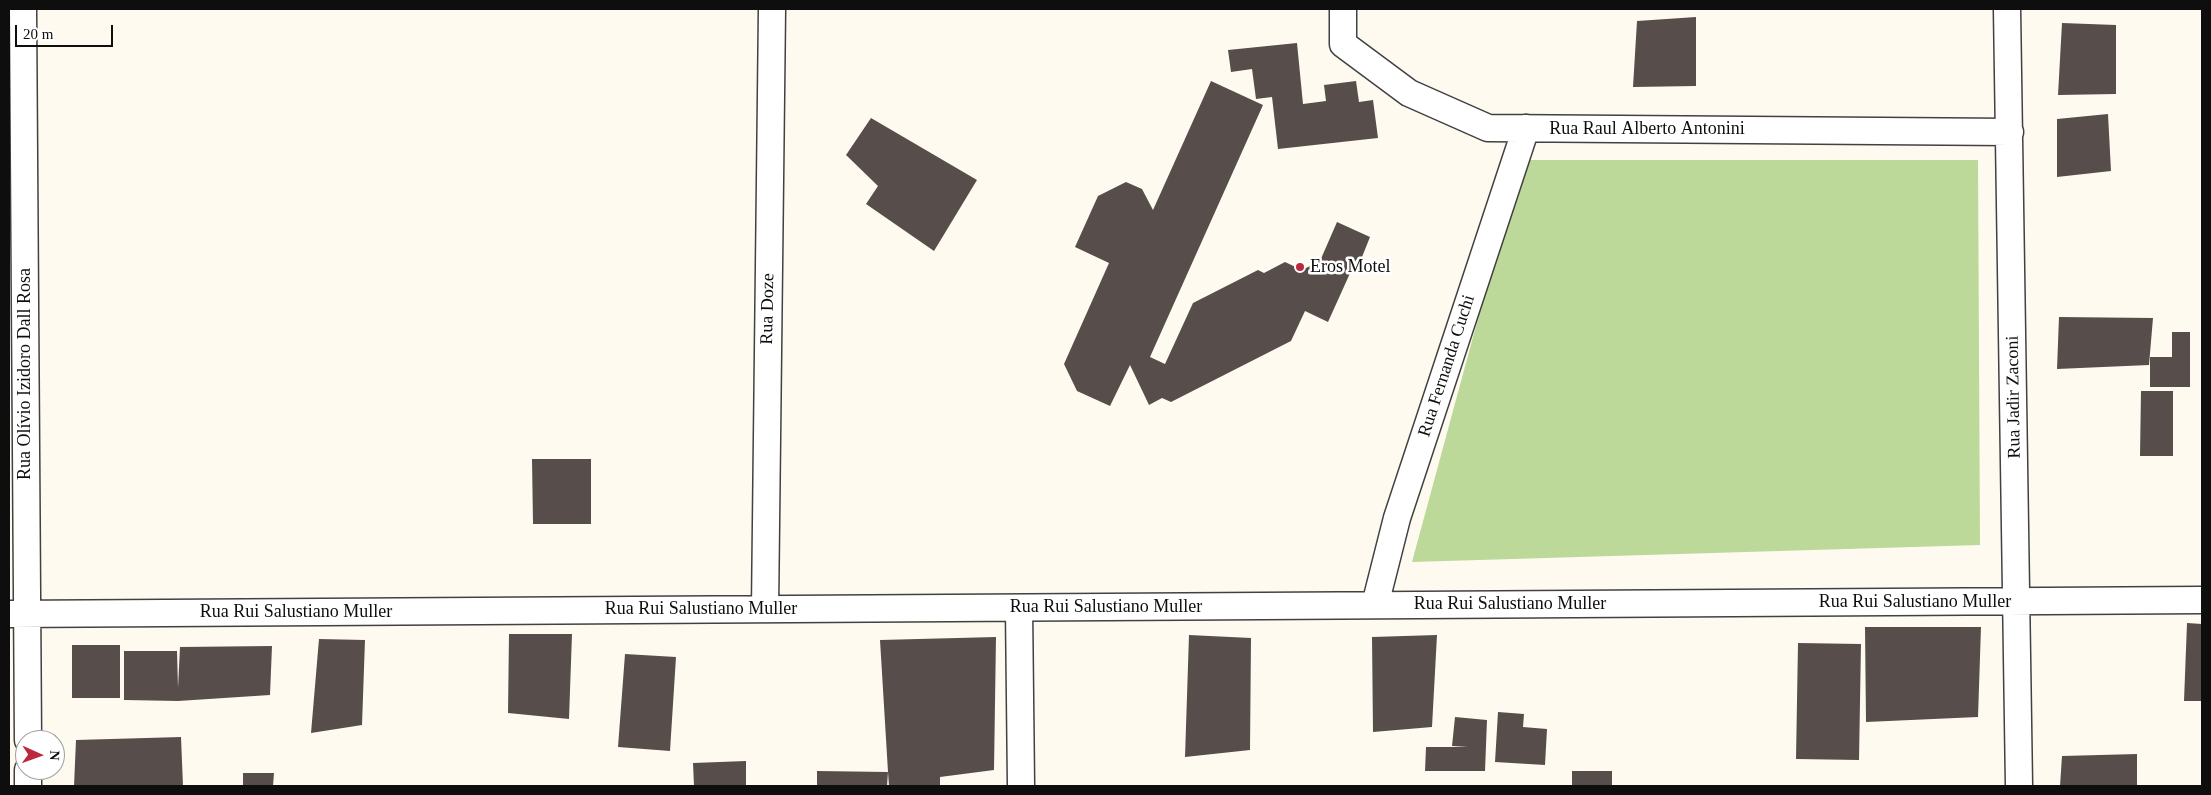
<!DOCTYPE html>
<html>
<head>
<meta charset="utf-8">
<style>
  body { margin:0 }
  #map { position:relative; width:2211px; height:795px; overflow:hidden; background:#fffaf0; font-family:Georgia,serif }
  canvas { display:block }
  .frame { position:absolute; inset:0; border:10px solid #0e0e0e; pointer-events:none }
  .north { position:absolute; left:15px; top:730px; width:50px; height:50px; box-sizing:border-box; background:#fff; border:1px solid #9f9f9f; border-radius:50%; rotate:92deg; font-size:14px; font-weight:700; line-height:20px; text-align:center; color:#0e0e0e }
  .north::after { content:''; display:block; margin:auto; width:18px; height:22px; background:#bb293d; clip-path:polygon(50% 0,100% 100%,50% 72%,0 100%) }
  .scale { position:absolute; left:15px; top:25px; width:98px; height:22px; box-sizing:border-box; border:2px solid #0e0e0e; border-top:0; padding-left:6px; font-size:15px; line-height:18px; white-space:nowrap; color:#0e0e0e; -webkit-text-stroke:4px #fff; paint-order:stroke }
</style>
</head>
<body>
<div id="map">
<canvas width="2211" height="795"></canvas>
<div class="frame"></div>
<div class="north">N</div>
<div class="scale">20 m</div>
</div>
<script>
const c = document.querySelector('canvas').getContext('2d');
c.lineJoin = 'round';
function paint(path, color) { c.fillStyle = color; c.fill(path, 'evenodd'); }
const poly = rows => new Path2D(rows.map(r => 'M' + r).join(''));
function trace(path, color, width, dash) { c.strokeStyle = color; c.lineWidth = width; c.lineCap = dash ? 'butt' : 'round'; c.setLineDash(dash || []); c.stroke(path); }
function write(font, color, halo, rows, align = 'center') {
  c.font = font + ' Georgia,serif'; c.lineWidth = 5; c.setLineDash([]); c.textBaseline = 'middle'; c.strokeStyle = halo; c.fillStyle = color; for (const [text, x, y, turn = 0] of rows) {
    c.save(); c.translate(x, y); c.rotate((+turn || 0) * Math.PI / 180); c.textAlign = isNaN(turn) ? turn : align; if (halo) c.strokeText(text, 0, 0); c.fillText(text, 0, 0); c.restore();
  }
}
paint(poly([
  [1521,160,1978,160,1980,545,1412,562]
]), '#bcd99a');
paint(poly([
  [1696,17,1696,86,1633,87,1637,21],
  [2062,23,2116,25,2116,94,2058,95],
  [1297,43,1303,104,1326,101,1324,85,1356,81,1359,102,1373,100,1378,138,1278,149,1272,97,1256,99,1252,69,1231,72,1228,50],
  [1211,81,1263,105,1150,357,1165,364,1193,303,1258,270,1264,273,1285,262,1302,270,1320,261,1337,222,1370,237,1362,257,1356,260,1328,322,1305,311,1291,341,1171,402,1162,398,1149,405,1130,365,1110,406,1077,391,1064,364,1109,263,1075,247,1098,196,1126,182,1142,189,1153,210],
  [2108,114,2111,171,2057,177,2057,119],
  [871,118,977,180,934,251,866,204,878,186,846,155],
  [2059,317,2153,318,2149,365,2057,369],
  [2172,332,2190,332,2190,387,2150,387,2150,357,2172,357],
  [2141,391,2173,391,2173,456,2140,456],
  [532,459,591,459,591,524,533,524],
  [2187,623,2202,624,2202,701,2184,701],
  [1865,627,1981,627,1978,717,1866,722],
  [509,634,572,634,569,719,508,713],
  [1189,635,1251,638,1250,750,1185,757],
  [1437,635,1432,727,1373,732,1372,637],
  [996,637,994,770,940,777,940,786,889,786,888,772,887,786,817,786,817,771,888,772,880,640],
  [319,639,365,640,362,725,311,733],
  [1798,643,1861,644,1859,760,1796,759],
  [72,645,120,645,120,698,72,698],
  [272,646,270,695,178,701,124,700,124,651,177,651,178,688,180,647],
  [625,654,676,657,670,751,618,747],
  [1498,712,1524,714,1523,727,1547,729,1545,765,1495,762],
  [1455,717,1487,720,1485,771,1425,771,1426,747,1468,747,1452,746],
  [181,737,183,786,74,786,76,740],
  [2137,754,2137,786,2060,786,2062,756],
  [746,761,746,786,694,786,693,763],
  [1572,771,1612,771,1612,786,1572,786],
  [243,773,274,773,273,786,243,786]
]), '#574e4b');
const street = poly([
  [23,9,28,740],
  [1343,9,1343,44,1409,93,1488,128,2010,132],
  [2007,9,2019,786],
  [1375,605,1397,518,1526,128],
  [1019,608,1021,786],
  [765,609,772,9],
  [9,614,2202,600],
  [28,770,28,786]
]);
trace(street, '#414141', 29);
trace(street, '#fff', 26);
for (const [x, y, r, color] of [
  [1300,267,5,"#bb293d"]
]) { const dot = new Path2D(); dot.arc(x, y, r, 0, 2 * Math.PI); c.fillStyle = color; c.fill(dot); trace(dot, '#fff', 2); }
write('18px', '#0e0e0e', '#fff', [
  ["Rua Raul Alberto Antonini",1647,129],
  ["Rua Doze",768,309,-89],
  ["Rua Fernanda Cuchi",1447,366,-72],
  ["Rua Olívio Izidoro Dall Rosa",25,374,-90],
  ["Rua Jadir Zaconi",2014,397,-91],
  ["Rua Rui Salustiano Muller",1915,602],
  ["Rua Rui Salustiano Muller",1510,604],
  ["Rua Rui Salustiano Muller",1106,607],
  ["Rua Rui Salustiano Muller",701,609],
  ["Rua Rui Salustiano Muller",296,612]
]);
write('18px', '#0e0e0e', '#fff', [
  ["Eros Motel",1310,267]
], 'left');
</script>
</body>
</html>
